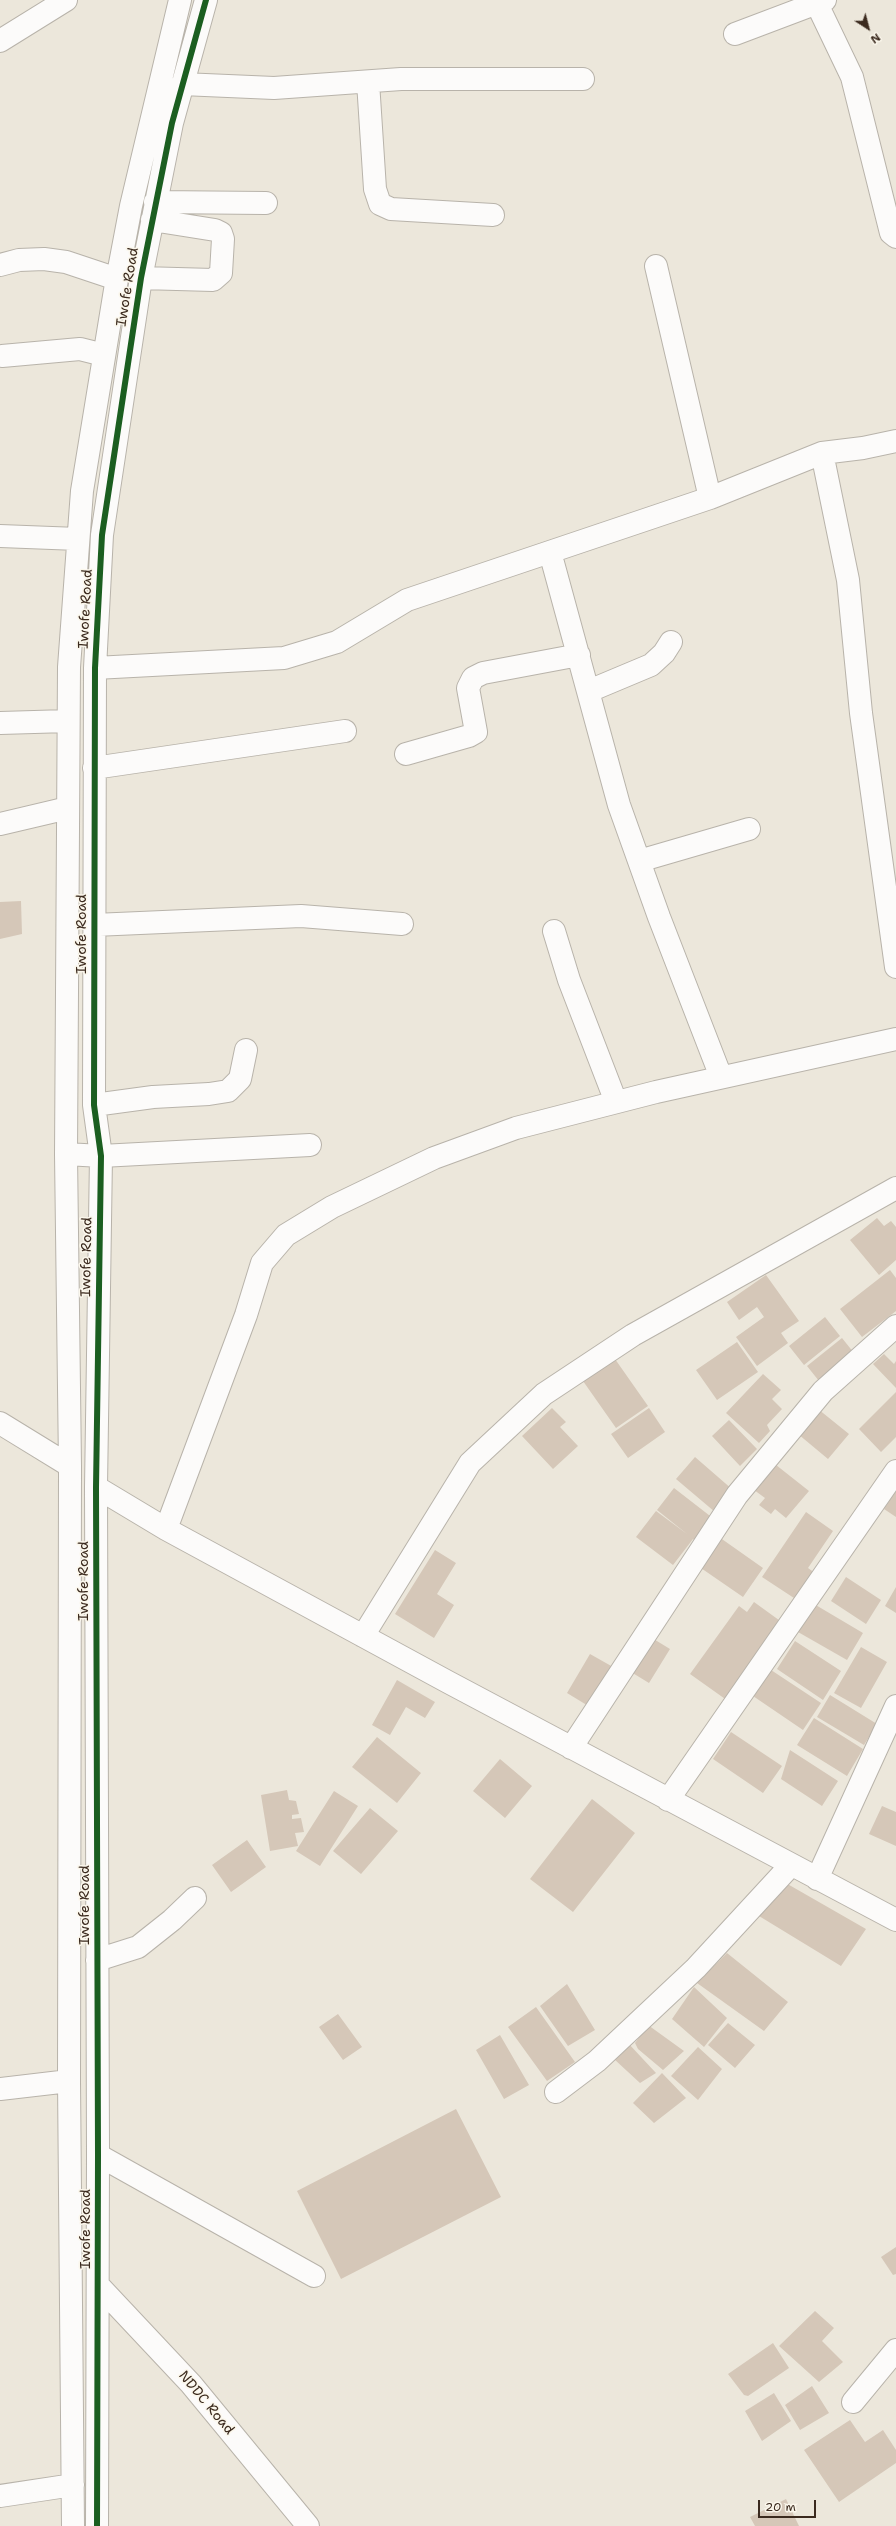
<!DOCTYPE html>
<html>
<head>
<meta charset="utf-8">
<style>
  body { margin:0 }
  #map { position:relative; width:896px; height:2526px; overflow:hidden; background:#ece7db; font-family:"Shantell Sans",sans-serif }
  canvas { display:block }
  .north { position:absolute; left:848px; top:8px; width:40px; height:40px; -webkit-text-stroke:3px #fbf7ec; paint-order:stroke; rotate:144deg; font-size:11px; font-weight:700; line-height:16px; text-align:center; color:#3b2a1e }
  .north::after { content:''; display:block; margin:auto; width:14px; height:18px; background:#3b2a1e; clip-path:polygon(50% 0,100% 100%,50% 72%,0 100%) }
  .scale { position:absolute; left:758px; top:2500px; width:58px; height:18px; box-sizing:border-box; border:2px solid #3b2a1e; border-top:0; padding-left:5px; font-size:12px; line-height:14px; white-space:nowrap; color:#3b2a1e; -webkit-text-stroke:3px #fbf7ec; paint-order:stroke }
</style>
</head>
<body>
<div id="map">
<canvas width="896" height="2526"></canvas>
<div class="north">N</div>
<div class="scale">20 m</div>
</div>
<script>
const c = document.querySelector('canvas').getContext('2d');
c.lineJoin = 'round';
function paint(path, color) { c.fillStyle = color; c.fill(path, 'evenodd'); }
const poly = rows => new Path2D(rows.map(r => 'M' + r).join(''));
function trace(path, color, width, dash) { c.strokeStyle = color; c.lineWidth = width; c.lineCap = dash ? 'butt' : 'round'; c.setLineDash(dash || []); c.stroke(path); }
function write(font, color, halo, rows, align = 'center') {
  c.font = font + ' "Shantell Sans",sans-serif'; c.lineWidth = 3; c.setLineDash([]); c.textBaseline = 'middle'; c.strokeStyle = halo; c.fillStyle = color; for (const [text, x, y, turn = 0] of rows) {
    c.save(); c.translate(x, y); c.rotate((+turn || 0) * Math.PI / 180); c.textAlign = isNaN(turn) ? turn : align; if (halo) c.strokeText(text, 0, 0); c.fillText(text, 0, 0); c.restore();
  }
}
paint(poly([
  [21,901,22,934,0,939,0,902],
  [877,1218,884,1226,891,1221,896,1227,896,1260,879,1275,850,1240],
  [890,1270,896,1278,896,1311,862,1337,840,1309],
  [766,1275,799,1321,781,1333,788,1343,757,1366,736,1337,764,1317,757,1307,739,1320,727,1302],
  [825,1317,840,1336,804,1365,789,1346],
  [842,1338,854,1353,819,1381,807,1366],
  [737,1342,758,1372,717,1400,696,1370],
  [884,1354,894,1364,896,1361,896,1388,873,1364],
  [615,1359,648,1406,616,1428,583,1381],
  [763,1374,781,1390,772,1399,782,1409,767,1425,770,1431,759,1443,726,1413],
  [896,1392,896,1437,881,1452,859,1429],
  [552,1408,566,1422,560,1427,578,1446,553,1469,522,1436],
  [649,1408,665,1432,628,1458,611,1434],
  [818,1409,849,1434,828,1459,798,1434],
  [729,1420,757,1449,740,1466,712,1436],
  [695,1457,733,1490,715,1512,676,1479],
  [771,1461,809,1491,786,1518,775,1509,771,1514,759,1505,765,1498,750,1487],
  [674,1488,714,1519,696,1541,693,1539,673,1565,636,1537,656,1511,687,1534,657,1510],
  [896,1491,896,1517,884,1509],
  [806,1512,833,1531,808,1568,815,1573,797,1600,762,1577],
  [719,1537,763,1568,743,1597,698,1566],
  [435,1550,456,1563,437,1594,454,1605,434,1638,395,1614],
  [846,1577,881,1600,866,1624,831,1601],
  [896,1587,896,1613,885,1606],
  [754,1602,783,1623,728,1701,690,1674,739,1606,747,1612],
  [814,1604,863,1633,847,1660,798,1632],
  [652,1638,670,1649,649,1683,631,1672],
  [795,1641,841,1671,823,1700,777,1669],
  [861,1647,887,1662,861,1708,834,1693],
  [590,1654,613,1667,590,1707,567,1693],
  [771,1670,821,1703,803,1730,753,1696],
  [397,1680,435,1702,425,1718,406,1707,390,1735,372,1725],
  [830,1695,877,1724,864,1745,817,1717],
  [814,1718,863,1749,847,1776,797,1745],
  [731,1732,782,1766,763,1793,713,1759],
  [377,1737,421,1773,397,1803,352,1767],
  [790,1750,838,1781,822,1806,781,1779],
  [500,1759,532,1786,505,1818,473,1791],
  [287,1790,289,1800,296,1801,299,1814,292,1815,292,1819,301,1818,304,1832,295,1833,298,1846,270,1851,261,1795],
  [334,1791,358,1806,320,1866,296,1851],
  [592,1799,635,1833,573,1912,530,1879],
  [882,1806,896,1812,896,1846,869,1834],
  [370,1808,398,1831,361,1874,333,1851],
  [247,1840,266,1867,231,1892,212,1865],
  [784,1882,866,1929,841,1966,759,1916],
  [727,1953,788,2002,764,2031,697,1983],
  [567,1984,595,2030,568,2046,540,2006],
  [694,1987,727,2018,704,2047,672,2019],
  [536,2007,575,2062,547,2081,508,2027],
  [338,2014,362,2047,343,2060,319,2027],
  [728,2023,755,2045,735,2068,708,2045],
  [648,2025,684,2051,663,2070,638,2049,635,2043],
  [500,2035,529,2085,504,2099,476,2050],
  [628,2043,656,2073,640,2083,614,2059],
  [698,2047,722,2069,698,2100,671,2076],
  [662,2073,686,2098,654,2123,633,2103],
  [456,2109,501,2197,341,2279,297,2191],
  [896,2247,896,2274,893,2275,881,2257],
  [815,2311,834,2328,822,2341,843,2362,819,2382,779,2346],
  [773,2343,789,2368,748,2396,744,2395,728,2374],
  [812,2386,829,2413,800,2430,785,2405],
  [774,2393,791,2421,762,2441,745,2411],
  [850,2420,865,2442,883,2430,896,2450,896,2463,839,2502,804,2450],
  [786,2499,799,2526,755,2526,750,2517]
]), '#d5c7b8');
const minor = poly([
  [817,4,852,77,891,233,896,237],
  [735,34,825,0],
  [0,41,66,0],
  [368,82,375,189,380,204,391,209,493,215],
  [182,84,274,88,401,79,583,79],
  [155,202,266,203],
  [0,265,19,260,44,259,66,262,117,279],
  [656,266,710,498],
  [141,278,213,280,221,273,223,239,221,233,215,230,152,220],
  [2,356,80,349,104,355],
  [822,453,848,580,861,713,896,967],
  [0,536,78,539],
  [550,552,619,805,659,917,721,1077],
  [95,668,284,658,337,642,407,600,710,498,822,453,863,448,896,441],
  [589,691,651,665,664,653,671,642],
  [0,723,68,721],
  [406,754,469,736,476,732,468,688,473,678,483,673,579,655],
  [94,768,345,731],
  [0,824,68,808],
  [639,861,749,829],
  [94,925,301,916,402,924],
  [554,931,569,980,616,1102],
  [94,1105,153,1097,209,1094,228,1091,240,1079,246,1050],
  [66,1154,101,1156,310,1145],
  [0,1423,70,1466],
  [96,1487,166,1529,448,1682,896,1920],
  [166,1529,246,1315,262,1263,286,1235,332,1207,434,1158,516,1128,656,1092,896,1039],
  [363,1636,470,1463,544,1394,633,1335,896,1188],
  [571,1748,737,1495,823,1391,896,1326],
  [668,1800,896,1471],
  [817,1879,896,1706],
  [97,1960,138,1947,172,1920,195,1898],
  [0,2089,69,2081],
  [556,2092,597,2061,696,1968,791,1865],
  [98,2155,314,2276],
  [98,2285,191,2384,308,2526],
  [853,2402,896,2350],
  [0,2496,73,2485],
  [73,2526,69,2081,70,1466,66,1154,69,667,82,491,115,290,131,206,180,0],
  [97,2526,98,2155,96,1487,101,1156,94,1105,95,668,102,535,141,278,172,123,206,0]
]);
trace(minor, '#b8b3aa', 24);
trace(minor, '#fcfbfa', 22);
trace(poly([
  [97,2526,98,2155,96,1487,101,1156,94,1105,95,668,102,535,141,278,172,123,206,0]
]), '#1b5e20', 6);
write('14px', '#3b2a1e', '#fbf7ec', [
  ["Iwofe Road",128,287,-81],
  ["Iwofe Road",86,609,-87],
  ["Iwofe Road",82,934,-90],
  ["Iwofe Road",87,1257,-89],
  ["Iwofe Road",84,1581,-90],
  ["Iwofe Road",85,1905,-90],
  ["Iwofe Road",86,2229,-90],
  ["NDDC Road",206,2403,50]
]);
</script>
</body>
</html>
